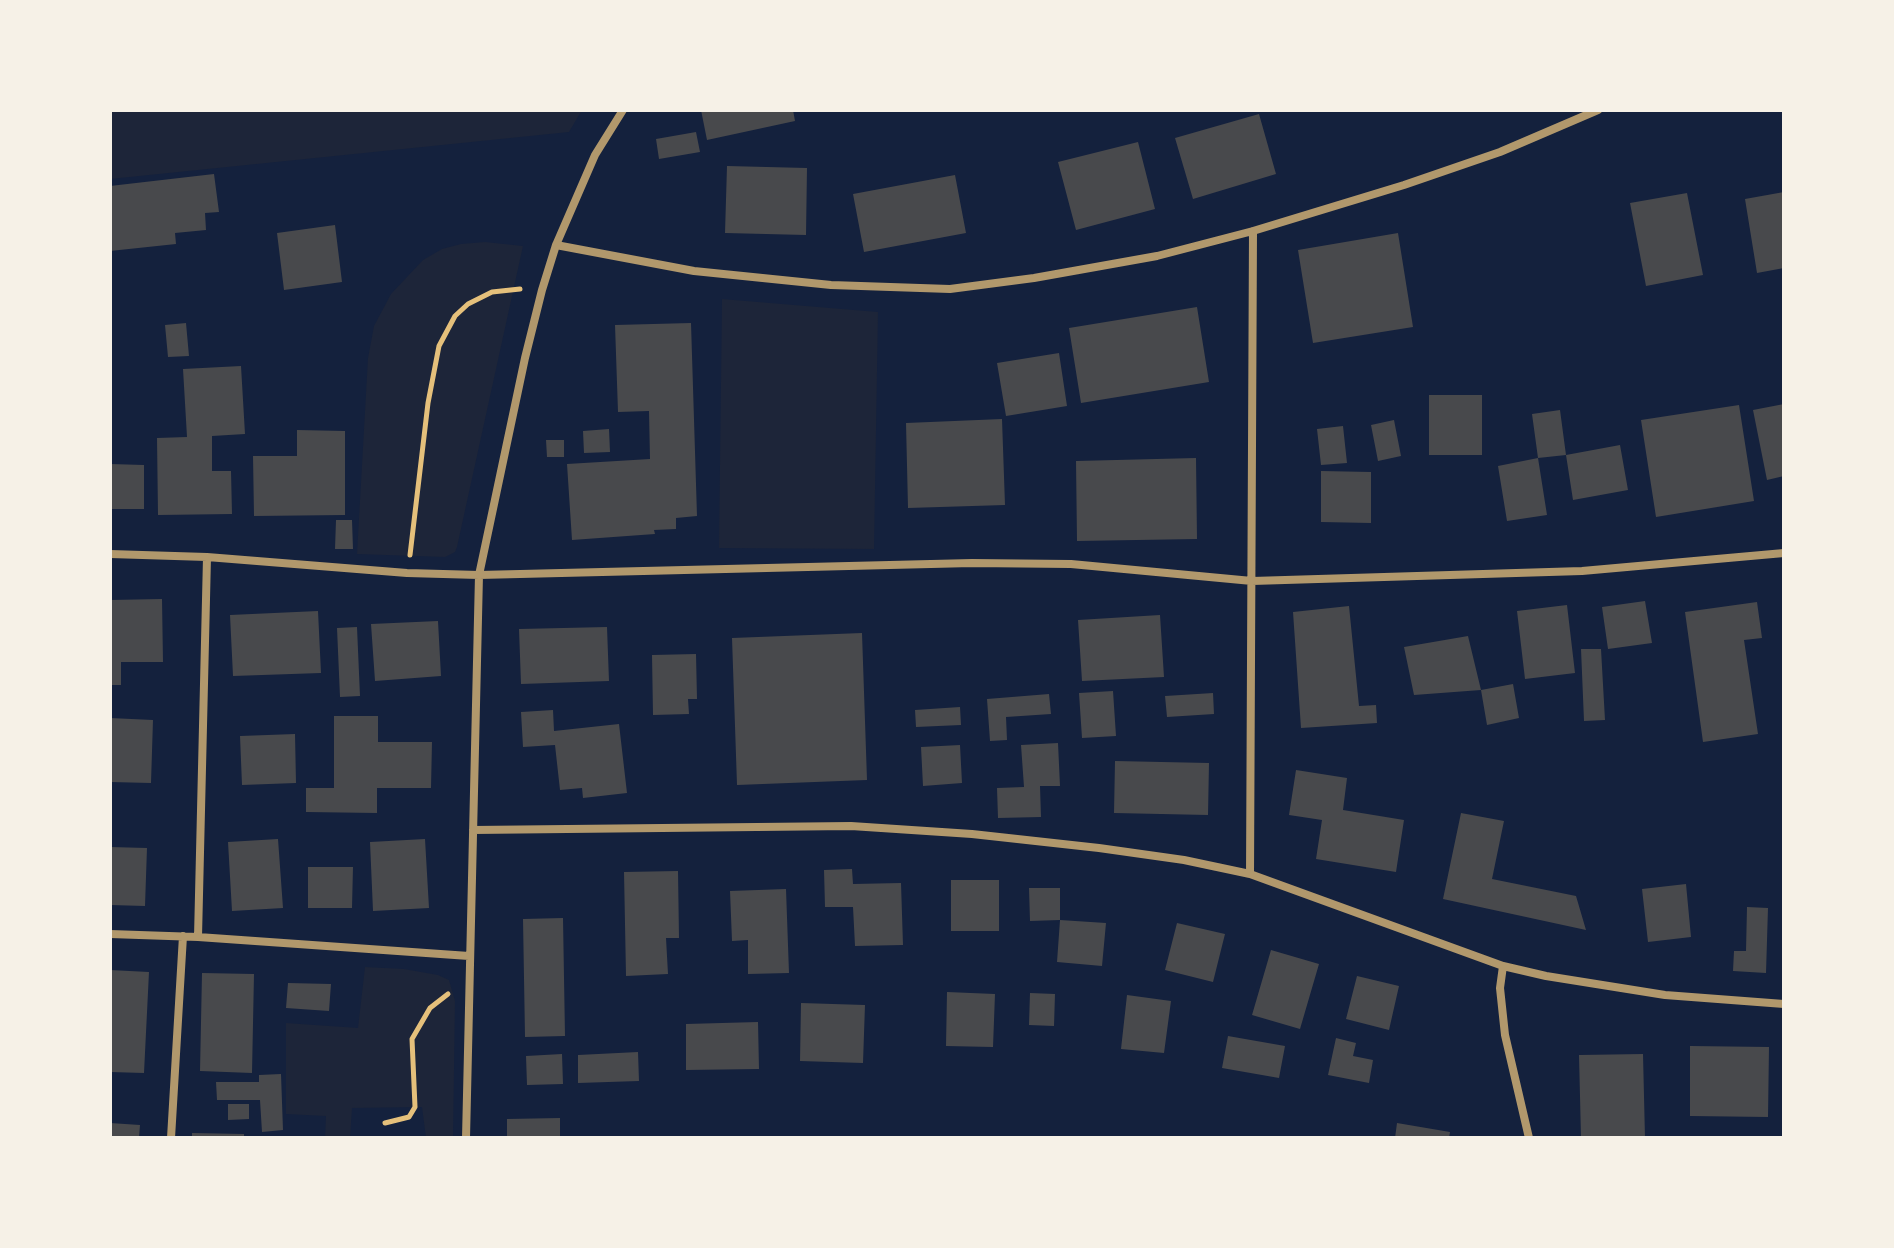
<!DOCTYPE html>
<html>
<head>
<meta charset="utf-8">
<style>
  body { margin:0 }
  #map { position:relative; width:1894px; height:1248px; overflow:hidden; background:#14213d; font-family:"Public Sans",sans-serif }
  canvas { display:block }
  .frame { position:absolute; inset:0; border:112px solid #f6f1e7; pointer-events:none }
</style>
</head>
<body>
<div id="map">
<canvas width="1894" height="1248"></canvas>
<div class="frame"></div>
</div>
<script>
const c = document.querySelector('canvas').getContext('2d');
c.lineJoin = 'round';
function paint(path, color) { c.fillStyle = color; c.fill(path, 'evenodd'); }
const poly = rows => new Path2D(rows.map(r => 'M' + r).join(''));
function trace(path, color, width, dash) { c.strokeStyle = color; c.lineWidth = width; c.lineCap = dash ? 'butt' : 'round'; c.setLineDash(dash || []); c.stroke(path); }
paint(poly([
  [110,110,582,110,569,132,110,179],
  [485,242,523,246,457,547,455,552,445,557,357,554,368,358,374,326,391,294,423,260,442,249,461,244],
  [722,299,878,312,874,549,719,548],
  [365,967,404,969,438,975,449,980,455,1001,453,1138,426,1138,422,1107,352,1108,350,1138,325,1138,326,1116,286,1114,286,1023,358,1028]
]), '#1d2539');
paint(poly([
  [701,110,793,110,795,121,707,140],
  [1259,114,1276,174,1193,199,1175,138],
  [696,132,700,152,659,159,656,139],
  [1138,142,1155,209,1076,230,1058,162],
  [727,166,807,168,806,235,725,233],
  [214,174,219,212,205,213,206,230,175,233,176,244,110,251,110,186],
  [955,175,966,233,864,252,853,194],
  [1784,192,1784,268,1757,273,1745,199],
  [1687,193,1703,275,1646,286,1630,203],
  [335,225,342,282,284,290,277,233],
  [1398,233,1413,327,1313,343,1298,250],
  [1197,307,1209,382,1081,403,1069,328],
  [186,323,189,356,168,357,165,325],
  [691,323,697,516,676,518,676,529,654,530,655,534,572,540,567,464,650,459,649,411,618,412,615,325],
  [1059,353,1067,406,1006,416,997,363],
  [241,366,245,434,212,436,212,471,231,471,232,514,158,515,157,438,187,437,183,369],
  [1429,395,1482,395,1482,455,1429,455],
  [1784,404,1784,476,1767,480,1753,410],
  [1739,405,1754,501,1656,517,1641,420],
  [1560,410,1566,455,1538,458,1547,515,1507,521,1498,466,1538,458,1532,414],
  [1002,419,1005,505,908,508,906,423],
  [1394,420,1401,456,1378,461,1371,425],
  [1343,426,1347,463,1321,465,1317,429],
  [609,429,610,452,584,453,583,431],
  [297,430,345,431,345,515,254,516,253,456,297,456],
  [546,440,564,440,564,457,547,457],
  [1620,445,1628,490,1573,500,1566,455],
  [1196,458,1197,539,1077,541,1076,461],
  [110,464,144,465,144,509,110,509],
  [1321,471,1371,472,1371,523,1321,522],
  [336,520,352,520,353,549,335,549],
  [162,599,163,662,121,662,121,685,110,685,110,600],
  [1645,601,1652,643,1608,649,1602,607],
  [1757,602,1762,638,1744,640,1758,734,1703,742,1685,612],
  [1567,605,1575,673,1525,679,1517,611],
  [1349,606,1359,706,1376,705,1377,723,1301,728,1293,612],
  [318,611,321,673,233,676,230,615],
  [1160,615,1164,677,1082,681,1078,620],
  [438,621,441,676,375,681,371,624],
  [357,627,360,696,340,697,337,628],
  [607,627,609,681,521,684,519,629],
  [862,633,867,780,737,785,732,638],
  [1468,636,1481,690,1513,684,1519,718,1487,725,1481,690,1414,695,1404,647],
  [1581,649,1601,649,1605,720,1584,721],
  [696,654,697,699,688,699,689,714,653,715,652,655],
  [1113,691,1116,736,1082,738,1079,693],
  [1213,693,1214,714,1167,717,1165,696],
  [1049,694,1051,714,1006,717,1007,740,990,741,987,699],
  [960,707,961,725,916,727,915,710],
  [553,710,554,731,619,724,627,793,583,798,582,788,560,790,555,745,523,747,521,712],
  [334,716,378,716,378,742,432,742,431,788,377,788,377,813,306,812,306,788,334,788],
  [110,718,153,720,151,783,110,782],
  [295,734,296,783,242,785,240,736],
  [1058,743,1060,786,1040,786,1041,817,998,818,997,788,1024,787,1021,745],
  [960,745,962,783,923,786,921,747],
  [1115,761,1209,763,1208,815,1114,813],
  [1296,770,1347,778,1343,810,1404,820,1396,872,1316,859,1322,820,1289,815],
  [1461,813,1504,821,1492,879,1576,896,1586,930,1443,899],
  [278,839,283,908,232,911,228,842],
  [425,839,429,908,373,911,370,842],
  [110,847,147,848,145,906,110,905],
  [308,867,353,867,352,908,308,908],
  [852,869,853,884,901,883,903,945,855,946,853,907,825,907,824,870],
  [678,871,679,938,666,938,668,974,626,976,624,872],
  [951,880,999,880,999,931,951,931],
  [1686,884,1691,937,1648,942,1642,889],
  [1029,888,1060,888,1060,920,1030,921],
  [786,889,789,973,748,974,748,940,732,941,730,891],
  [1747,907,1768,908,1766,973,1733,971,1734,951,1746,951],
  [563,918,565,1036,525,1037,523,919],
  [1060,920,1106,923,1102,966,1057,962],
  [1177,923,1225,934,1213,982,1165,970],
  [1271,950,1319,964,1300,1029,1252,1015],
  [110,970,149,972,144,1073,110,1072],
  [202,973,254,974,252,1073,200,1071],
  [1357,976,1399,986,1389,1030,1346,1019],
  [288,983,331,984,329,1011,286,1008],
  [947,992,995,994,993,1047,946,1046],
  [1030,993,1055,994,1054,1026,1029,1025],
  [1127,995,1171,1001,1164,1053,1121,1049],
  [801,1003,865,1005,863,1063,800,1061],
  [758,1022,759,1069,686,1070,686,1024],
  [1228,1036,1285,1046,1279,1078,1222,1068],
  [1336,1038,1356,1043,1353,1056,1373,1060,1369,1083,1328,1075],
  [1690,1046,1769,1047,1768,1117,1690,1116],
  [638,1052,639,1081,578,1083,578,1055],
  [562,1054,563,1084,527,1085,526,1056],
  [1643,1054,1645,1138,1581,1138,1579,1055],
  [281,1074,283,1130,262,1132,260,1100,217,1100,216,1082,259,1082,259,1075],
  [228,1104,249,1104,249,1119,228,1120],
  [560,1118,560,1138,507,1138,507,1119],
  [110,1123,140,1125,139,1138,110,1138],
  [1397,1123,1450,1132,1449,1138,1395,1138],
  [192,1133,244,1134,244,1138,192,1138]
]), '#48494c');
trace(poly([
  [410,555,428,403,439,346,455,316,468,304,492,292,520,289],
  [385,1123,409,1117,415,1107,412,1039,430,1008,448,994]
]), '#e5c07b', 5);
trace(poly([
  [556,245,694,271,831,285,950,289,1034,278,1157,256,1253,231,1404,185,1500,152,1598,110],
  [110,554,207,557,407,573,479,575,972,563,1071,564,1252,581,1582,571,1784,553],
  [473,830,851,826,972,834,1099,848,1184,860,1250,874,1503,966,1546,976,1665,995,1784,1004],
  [1250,874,1253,231],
  [110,934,198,937,469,956],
  [198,937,207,557],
  [1503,966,1500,988,1505,1035,1529,1138],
  [171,1138,183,936],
  [466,1138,479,575,525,358,542,290,556,245,595,155,623,110]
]), '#b1986c', 8);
</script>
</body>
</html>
